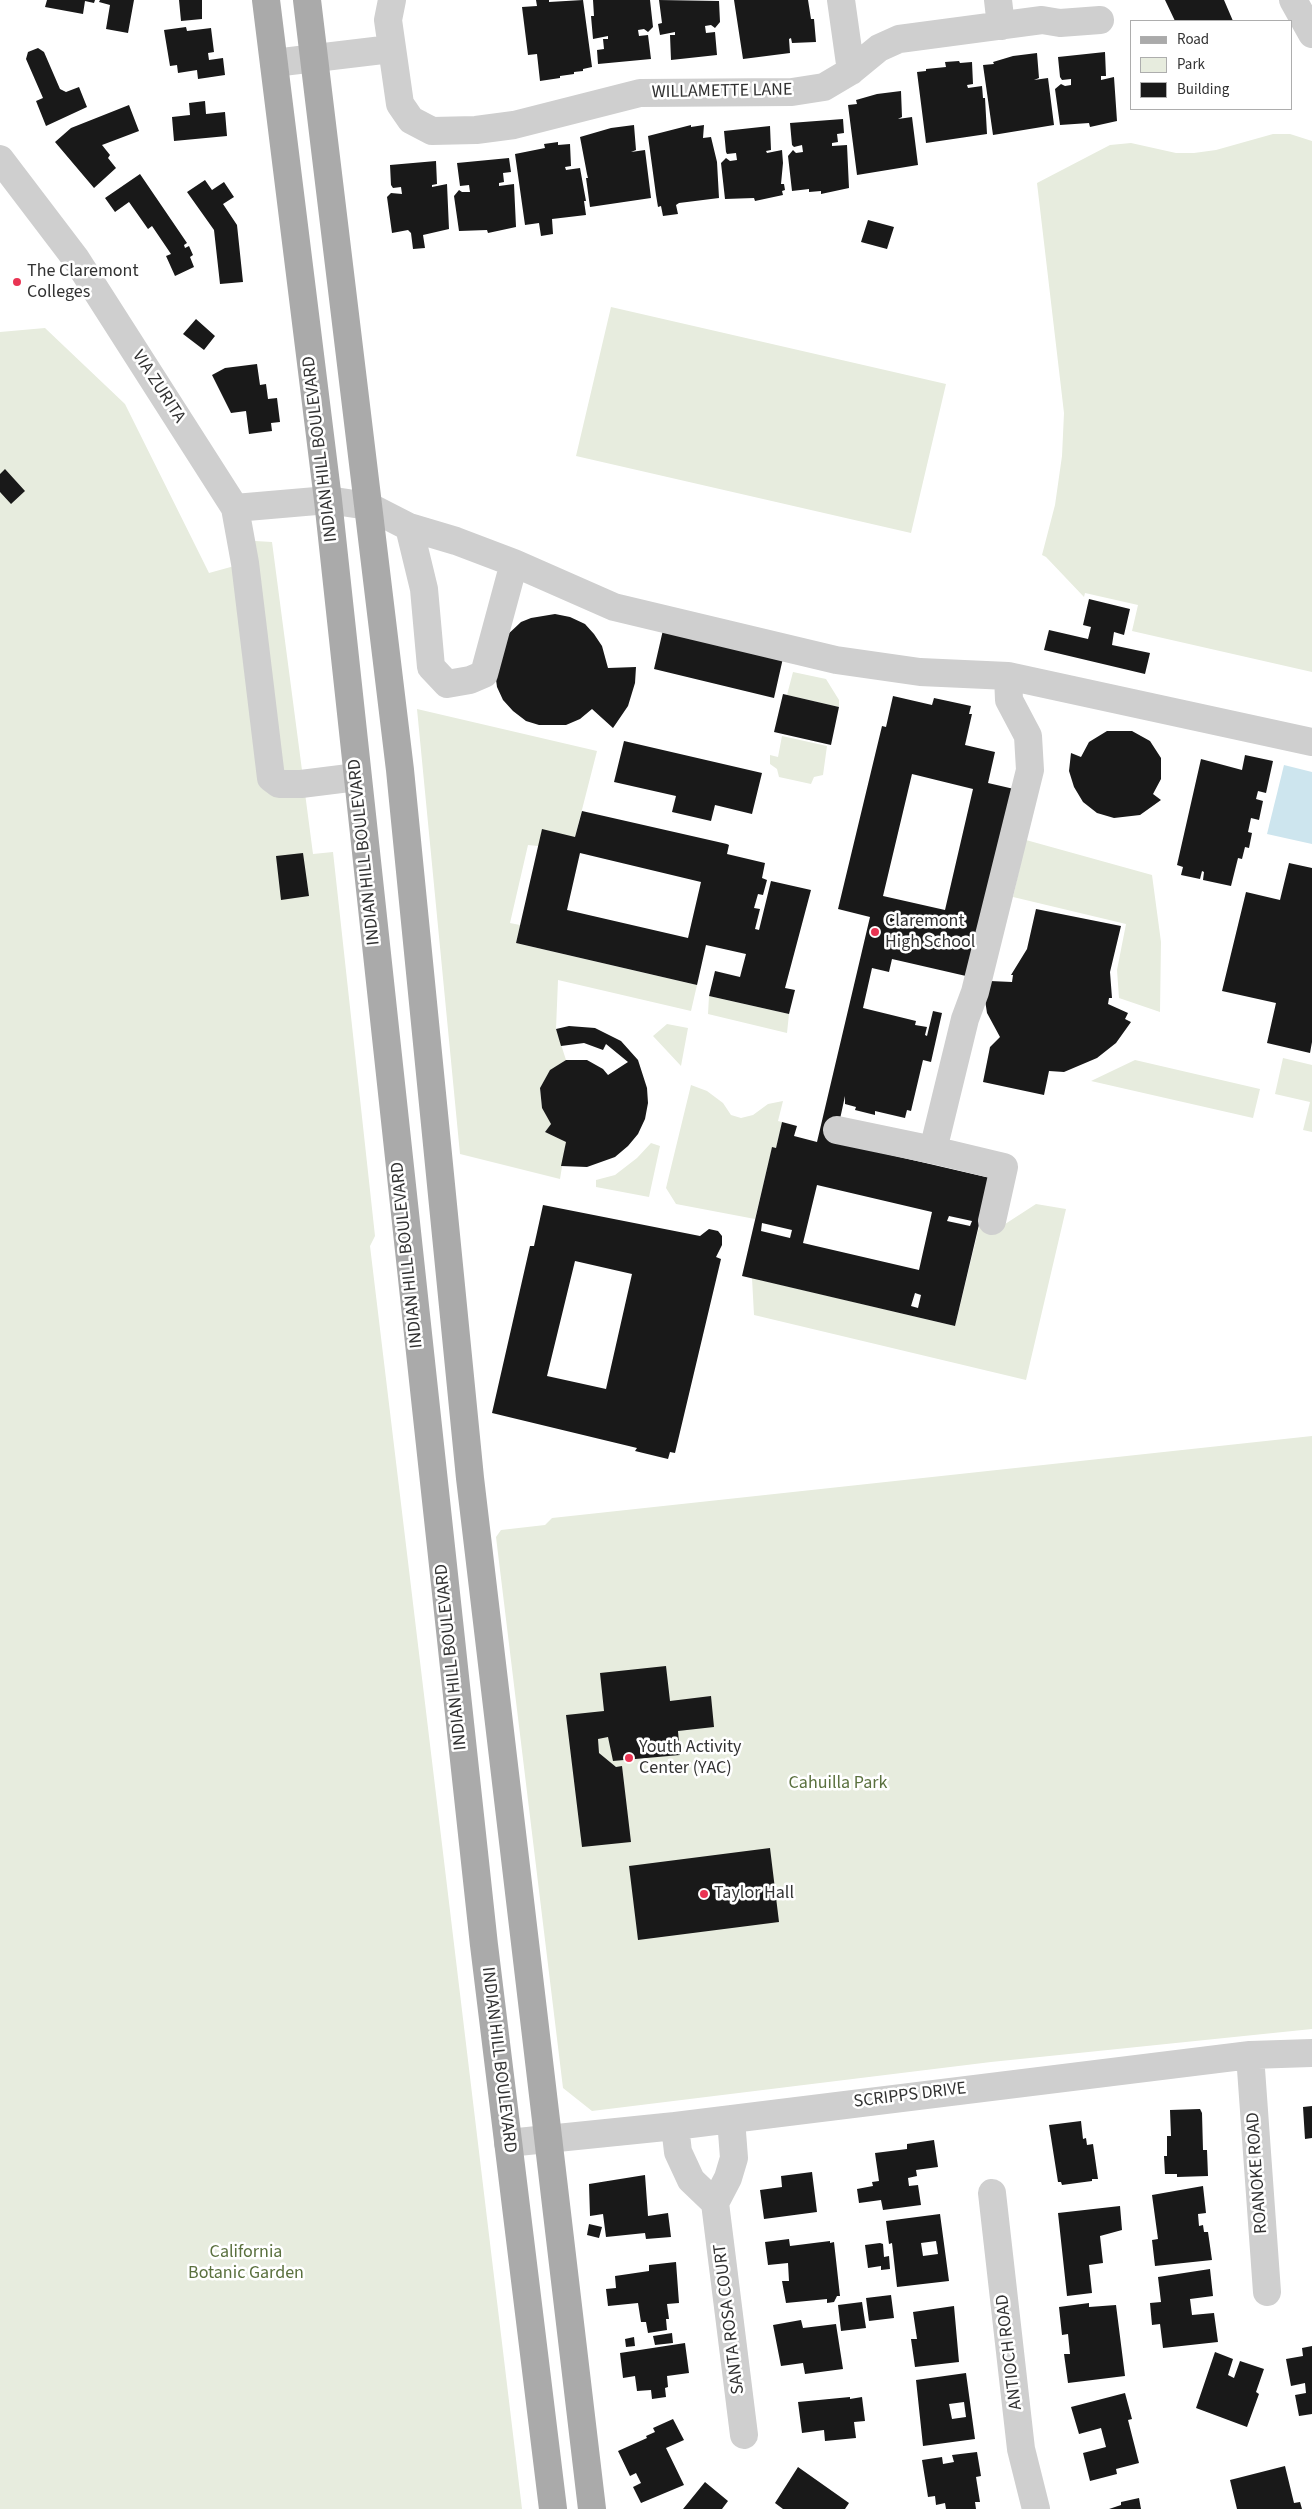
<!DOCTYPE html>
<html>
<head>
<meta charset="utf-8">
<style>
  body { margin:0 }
  #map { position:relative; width:1312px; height:2509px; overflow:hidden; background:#fff; font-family:"Source Sans 3",sans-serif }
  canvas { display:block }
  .legend { position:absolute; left:1130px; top:20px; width:162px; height:90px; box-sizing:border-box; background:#fff; border:1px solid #adadad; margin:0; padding:6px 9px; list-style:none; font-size:15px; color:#323232 }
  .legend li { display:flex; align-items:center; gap:10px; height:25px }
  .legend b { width:25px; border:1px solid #adadad }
</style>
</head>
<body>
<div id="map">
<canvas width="1312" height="2509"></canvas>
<ul class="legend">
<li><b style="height:6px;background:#aaa"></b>Road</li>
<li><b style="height:14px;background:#e7ecde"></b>Park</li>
<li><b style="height:14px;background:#191919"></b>Building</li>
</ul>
</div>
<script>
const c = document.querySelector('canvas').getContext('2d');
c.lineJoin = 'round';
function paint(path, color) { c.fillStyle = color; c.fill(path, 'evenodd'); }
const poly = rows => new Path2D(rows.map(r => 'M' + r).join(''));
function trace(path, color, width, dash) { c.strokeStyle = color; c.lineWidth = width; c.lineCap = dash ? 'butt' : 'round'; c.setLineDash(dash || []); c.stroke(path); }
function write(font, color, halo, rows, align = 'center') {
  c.font = font + ' "Source Sans 3",sans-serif'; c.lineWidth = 5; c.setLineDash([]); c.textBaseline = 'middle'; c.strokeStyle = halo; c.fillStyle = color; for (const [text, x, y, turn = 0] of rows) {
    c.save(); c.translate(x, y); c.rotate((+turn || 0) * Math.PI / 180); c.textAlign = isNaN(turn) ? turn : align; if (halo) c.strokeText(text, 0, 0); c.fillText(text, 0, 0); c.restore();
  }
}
paint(poly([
  [1273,134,1290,134,1312,141,1312,672,1132,631,1138,605,1085,593,1084,597,1046,557,1042,555,1055,505,1062,456,1064,413,1037,183,1110,145,1131,143,1176,153,1194,153,1216,150],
  [611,307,946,384,911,533,576,456],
  [45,328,125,404,209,573,256,560,255,541,272,542,313,854,333,852,375,1236,370,1246,522,2509,0,2509,0,332],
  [793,672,826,679,839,700,839,707,787,695],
  [417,709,597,751,575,837,538,846,528,845,510,923,520,925,516,943,697,985,691,1011,558,980,556,1029,566,1060,550,1071,540,1088,542,1108,551,1124,545,1132,566,1142,560,1179,460,1154],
  [782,736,827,746,823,775,814,777,811,784,779,777,777,769,770,764,770,755,778,757],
  [1026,840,1152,875,1161,942,1160,1012,1119,998,1117,970,1126,924,1013,897],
  [709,996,789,1014,787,1033,708,1014],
  [667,1024,688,1028,681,1066,653,1036],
  [1283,1058,1312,1065,1312,1132,1303,1130,1310,1102,1275,1094],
  [1135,1060,1260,1089,1253,1118,1091,1081],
  [691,1085,707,1091,723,1103,731,1115,741,1118,753,1115,768,1104,783,1101,778,1121,782,1122,776,1148,772,1148,755,1219,676,1204,666,1188],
  [651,1143,660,1146,649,1197,596,1187,596,1180,615,1175,637,1158],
  [1036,1204,1066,1209,1026,1380,754,1315,752,1278,955,1326,980,1223,999,1228],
  [1312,1436,1312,2029,991,2062,592,2111,563,2088,496,1537,501,1530,545,1525,552,1518]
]), '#e7ecde');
paint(poly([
  [1284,765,1312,772,1312,844,1267,834]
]), '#cde5ee');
paint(poly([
  [47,0,95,0,94,3,85,1,83,14,45,7],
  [100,0,134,0,128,33,106,29,110,5,99,2],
  [179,0,202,0,202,19,181,21],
  [536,0,549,0,549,2,583,0,592,67,583,69,583,71,574,72,574,74,560,76,560,78,540,81,537,54,528,55,522,7,537,6],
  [593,0,650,0,653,27,648,32,644,29,638,30,639,36,648,35,651,59,598,64,597,50,604,49,603,39,608,39,608,36,593,39,591,16,594,16],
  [659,0,719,1,720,22,715,28,711,25,705,26,706,33,715,32,717,55,671,60,670,35,675,35,675,32,660,35,658,24,662,23],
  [734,0,808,0,811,19,814,19,816,42,792,43,791,38,789,39,790,53,743,59],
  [1165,0,1224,0,1233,21,1175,21],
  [186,27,187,31,211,28,214,52,208,53,209,60,223,58,225,75,198,79,197,70,178,73,177,65,170,66,164,30],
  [38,48,44,52,60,89,66,92,79,87,87,107,46,126,36,101,43,98,26,59,28,52],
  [1105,52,1106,76,1101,76,1101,80,1114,77,1117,121,1090,127,1089,123,1060,125,1055,89,1061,84,1065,86,1071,85,1071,79,1062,80,1060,77,1058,57],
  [1037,53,1039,78,1034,80,1048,78,1054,125,993,135,983,65,994,64,993,62,1013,56],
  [959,61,960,63,972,62,973,84,967,85,968,88,982,86,983,98,985,98,987,134,926,143,917,72,926,71,926,69,946,67,945,62],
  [901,91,902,117,898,119,912,117,918,165,857,175,848,105,857,104,856,100,877,94],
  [205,101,206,114,225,112,227,136,174,141,172,117,190,115,189,103],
  [129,105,139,131,102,145,110,155,108,158,116,168,94,188,55,142,71,128],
  [843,119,844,133,837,134,838,142,832,143,832,146,847,145,849,188,821,194,821,191,809,192,809,189,792,191,788,156,793,150,796,153,803,152,802,145,794,147,792,145,790,123],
  [634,125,636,150,631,152,645,150,651,198,590,207,586,178,588,178,587,174,580,137,611,128],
  [691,125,691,127,704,125,703,138,711,137,717,162,719,198,679,203,676,205,678,214,663,216,661,206,658,207,656,195,648,136],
  [770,126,771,150,766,151,767,153,782,150,783,163,781,184,784,184,785,190,782,191,783,195,755,201,754,198,725,199,721,163,726,158,730,161,737,160,736,153,727,154,726,152,724,131],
  [558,142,558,145,570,144,571,166,565,167,566,170,580,168,586,201,584,201,586,215,552,219,553,234,541,236,539,223,525,225,515,154,545,148,544,144],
  [509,158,511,172,503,173,504,182,499,183,499,186,514,184,516,227,488,233,487,230,459,231,454,196,459,190,462,192,470,192,469,185,460,186,457,163],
  [436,161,437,184,432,185,432,187,447,184,449,229,423,235,425,248,413,249,411,233,408,230,392,233,387,197,391,193,402,194,401,187,393,188,391,185,390,165],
  [140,174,187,243,184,245,185,248,189,246,193,255,190,257,194,267,175,276,166,256,171,254,152,226,148,229,129,202,115,212,105,198],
  [205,180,212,190,224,182,234,197,223,204,237,225,243,282,220,284,214,230,187,192],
  [868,220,894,227,887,249,861,242],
  [196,319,215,336,204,350,183,334],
  [257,364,260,385,266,384,268,399,277,398,280,422,271,423,272,431,249,434,246,411,231,413,212,375,225,368],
  [5,469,25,491,11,504,0,492,0,474],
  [1089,599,1130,609,1124,635,1114,632,1112,645,1150,653,1145,674,1044,650,1049,630,1088,639,1091,627,1083,625],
  [555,614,570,617,585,624,594,634,602,646,608,668,636,667,635,683,628,706,613,728,592,709,580,719,566,725,539,725,526,721,513,711,503,700,497,687,495,672,504,638,521,622,531,618],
  [663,630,783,658,774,698,654,669],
  [783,694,839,707,831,745,774,732],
  [893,696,932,705,934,698,971,706,969,714,972,714,965,745,995,752,988,783,1014,789,966,976,892,959,889,972,872,968,863,1008,916,1021,915,1025,927,1027,925,1035,927,1036,933,1011,942,1013,931,1062,923,1060,911,1111,907,1110,905,1118,875,1111,875,1115,855,1110,856,1107,845,1104,845,1096,835,1142,990,1178,955,1326,742,1276,772,1147,776,1148,782,1122,797,1126,794,1136,817,1142,870,917,838,909,882,726,886,727],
  [912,774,973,789,945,910,883,896],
  [817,1185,932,1212,919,1270,803,1243],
  [949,1216,972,1221,970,1226,947,1221],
  [762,1223,792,1230,790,1238,761,1231],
  [915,1293,921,1295,918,1308,911,1306],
  [1107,731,1132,731,1150,741,1161,758,1161,779,1153,794,1161,800,1140,815,1114,818,1097,813,1083,802,1074,787,1069,771,1071,753,1081,757,1089,742],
  [624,741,762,773,752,814,715,805,711,821,672,812,676,796,614,782],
  [1245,755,1273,761,1266,793,1258,791,1256,799,1263,801,1259,820,1251,818,1248,832,1252,833,1249,848,1245,847,1242,859,1238,858,1231,886,1203,880,1204,872,1202,871,1200,879,1181,875,1183,867,1177,865,1201,759,1242,770],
  [582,811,727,844,729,845,727,854,765,863,762,878,767,880,763,895,758,894,754,908,760,909,755,929,759,930,771,881,811,890,785,988,795,990,789,1014,709,996,715,971,740,977,746,954,706,945,697,985,516,943,542,829,575,837],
  [580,853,701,882,688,938,567,910],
  [303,853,309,896,281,900,276,856],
  [1289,863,1312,868,1312,1042,1310,1053,1267,1043,1276,1003,1222,991,1246,892,1280,900],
  [1036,909,1121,926,1110,972,1112,998,1109,998,1108,1004,1128,1013,1125,1019,1131,1022,1116,1043,1097,1058,1064,1072,1049,1071,1044,1095,983,1082,990,1047,1000,1037,987,1013,983,987,990,981,1012,982,1013,975,1011,975,1027,949],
  [569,1026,595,1028,621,1041,638,1060,647,1088,648,1103,645,1119,638,1134,628,1146,615,1157,587,1167,561,1166,566,1142,545,1132,551,1124,542,1108,540,1088,550,1070,566,1060,587,1060,603,1069,608,1075,628,1062,606,1044,603,1050,584,1043,561,1046,556,1029],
  [543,1205,700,1236,709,1229,718,1231,722,1236,722,1245,716,1257,721,1259,675,1453,670,1452,668,1459,635,1451,637,1448,492,1413,530,1246,534,1246],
  [575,1261,632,1274,606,1389,547,1376],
  [666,1666,670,1701,711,1696,714,1727,678,1731,680,1755,613,1761,608,1737,598,1739,599,1753,616,1767,622,1766,631,1842,582,1847,566,1715,604,1711,600,1673],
  [770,1848,779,1922,638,1940,629,1866],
  [1312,2106,1312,2138,1305,2139,1303,2107],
  [1200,2109,1202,2113,1203,2150,1207,2150,1208,2176,1177,2177,1177,2174,1165,2174,1164,2156,1167,2156,1167,2136,1171,2136,1170,2110],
  [1081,2121,1083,2139,1086,2138,1087,2145,1093,2144,1098,2179,1092,2179,1092,2181,1062,2185,1061,2182,1058,2182,1049,2125],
  [934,2140,938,2167,916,2170,917,2176,908,2178,909,2186,918,2185,921,2205,883,2210,881,2200,859,2203,857,2189,873,2186,872,2182,879,2181,875,2153,907,2149,907,2144],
  [812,2172,817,2212,764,2219,760,2190,782,2187,781,2176],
  [645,2175,648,2216,668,2213,671,2237,646,2239,645,2233,606,2237,603,2214,590,2216,589,2184],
  [1203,2186,1206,2213,1198,2214,1199,2226,1203,2225,1204,2232,1208,2232,1212,2260,1155,2266,1152,2240,1158,2239,1152,2195],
  [1120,2206,1122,2230,1100,2236,1103,2263,1089,2265,1092,2293,1067,2296,1058,2213],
  [940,2214,949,2281,897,2287,892,2243,889,2244,886,2221],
  [936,2241,938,2254,923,2256,921,2243],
  [589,2224,602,2227,599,2238,587,2235],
  [789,2239,790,2246,830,2241,830,2243,834,2242,840,2296,837,2296,834,2302,827,2303,827,2299,786,2303,782,2281,789,2281,788,2263,768,2265,765,2242],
  [880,2243,883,2244,884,2257,889,2256,890,2269,881,2270,881,2266,868,2268,865,2245],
  [676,2262,679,2303,667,2304,669,2319,666,2319,667,2330,648,2333,646,2322,641,2322,638,2303,608,2306,606,2289,616,2288,615,2276,649,2271,649,2265],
  [1210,2269,1213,2296,1190,2299,1192,2315,1214,2313,1218,2342,1163,2348,1160,2324,1152,2325,1150,2303,1161,2302,1158,2277],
  [891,2295,894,2318,869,2321,866,2298],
  [862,2302,866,2328,841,2331,838,2305],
  [1089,2303,1089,2307,1116,2305,1125,2376,1068,2383,1064,2354,1070,2354,1068,2334,1062,2335,1059,2307],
  [954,2306,959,2362,915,2367,911,2339,917,2339,913,2312],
  [801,2320,803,2328,836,2324,843,2369,805,2374,803,2363,781,2366,773,2325],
  [672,2333,673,2343,655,2345,653,2336],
  [634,2337,635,2346,626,2347,625,2339],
  [685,2343,689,2373,667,2376,668,2387,665,2388,666,2397,652,2399,651,2390,637,2391,635,2376,623,2378,620,2353],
  [1312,2346,1312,2414,1299,2416,1295,2395,1306,2393,1305,2383,1291,2386,1286,2359,1303,2356,1302,2348],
  [1215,2352,1233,2359,1228,2375,1234,2378,1240,2361,1264,2369,1256,2392,1259,2394,1247,2427,1196,2408],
  [966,2373,975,2439,923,2446,916,2380],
  [964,2402,966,2417,952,2419,949,2404],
  [1125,2393,1132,2419,1128,2420,1139,2463,1116,2469,1117,2474,1090,2481,1083,2453,1106,2447,1101,2428,1079,2434,1071,2407],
  [850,2397,850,2399,862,2397,865,2421,854,2422,856,2438,825,2441,824,2430,802,2433,798,2402],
  [673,2419,684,2440,666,2448,684,2485,641,2503,633,2487,641,2483,636,2473,630,2476,618,2451,647,2438,646,2436,655,2432,653,2428],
  [977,2452,981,2476,976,2477,980,2502,975,2502,976,2509,946,2509,945,2503,936,2505,935,2496,928,2497,922,2460,942,2457,943,2464,954,2462,952,2455],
  [1285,2466,1294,2503,1300,2502,1302,2509,1237,2509,1230,2480],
  [798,2467,849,2503,845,2509,783,2509,775,2503],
  [705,2482,728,2501,722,2509,683,2509],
  [1139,2498,1141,2509,1109,2509,1121,2505,1121,2502]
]), '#191919');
trace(poly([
  [392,0,388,20,400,104,411,120,432,131,476,130,514,125,640,93,792,92,824,87,851,71,879,48,899,39,1042,20,1060,23,1100,20],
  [841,0,851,71],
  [998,0,1001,26],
  [1293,0,1312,34],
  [274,63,391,49],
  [0,159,76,259,235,508,328,500,368,506,409,527,456,541,514,563,484,674,470,680,447,684,431,667,424,589,409,527],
  [235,508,245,563,271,778,279,784,301,784,357,777],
  [514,563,614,607,836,660,920,672,1008,676,1312,742],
  [837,1130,933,1150],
  [992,1221,1004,1167,933,1150,965,1019,975,992,1030,770,1028,736,1009,700,1008,676],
  [1250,2055,1267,2292],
  [731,2119,734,2158,728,2178,715,2203,744,2435],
  [675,2126,678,2152,691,2180,715,2203],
  [508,2143,675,2126,1250,2055,1312,2053],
  [992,2193,1021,2449,1036,2509]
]), '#cfcfcf', 28);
trace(poly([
  [266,0,328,500,484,1945,553,2509],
  [307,0,400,770,470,1478,592,2509]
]), '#aaa', 28);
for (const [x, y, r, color] of [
  [17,282,5,"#e93453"],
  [875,932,5,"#e93453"],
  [629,1758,5,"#e93453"],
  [704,1894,5,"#e93453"]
]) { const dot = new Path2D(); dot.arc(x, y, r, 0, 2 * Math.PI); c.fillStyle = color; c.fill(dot); trace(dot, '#fff', 2); }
write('18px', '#323232', '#fff', [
  ["WILLAMETTE LANE",722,92,-1],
  ["VIA ZURITA",158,387,57],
  ["INDIAN HILL BOULEVARD",321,449,-97],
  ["INDIAN HILL BOULEVARD",365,852,-96],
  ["INDIAN HILL BOULEVARD",408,1255,-96],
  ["INDIAN HILL BOULEVARD",452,1657,-96],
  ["INDIAN HILL BOULEVARD",498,2060,83],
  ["SCRIPPS DRIVE",910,2096,-7],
  ["ROANOKE ROAD",1258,2173,-94],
  ["SANTA ROSA COURT",730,2319,-97],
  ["ANTIOCH ROAD",1010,2352,-97]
]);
write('18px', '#323232', '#fff', [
  ["The Claremont",27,272],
  ["Colleges",27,293],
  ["Claremont",885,922],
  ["High School",885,943],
  ["Youth Activity",639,1748],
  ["Center (YAC)",639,1769],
  ["Taylor Hall",714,1894]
], 'left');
write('18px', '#5a703e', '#fff', [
  ["Cahuilla Park",838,1784],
  ["California",246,2253],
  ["Botanic Garden",246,2274]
]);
</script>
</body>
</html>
